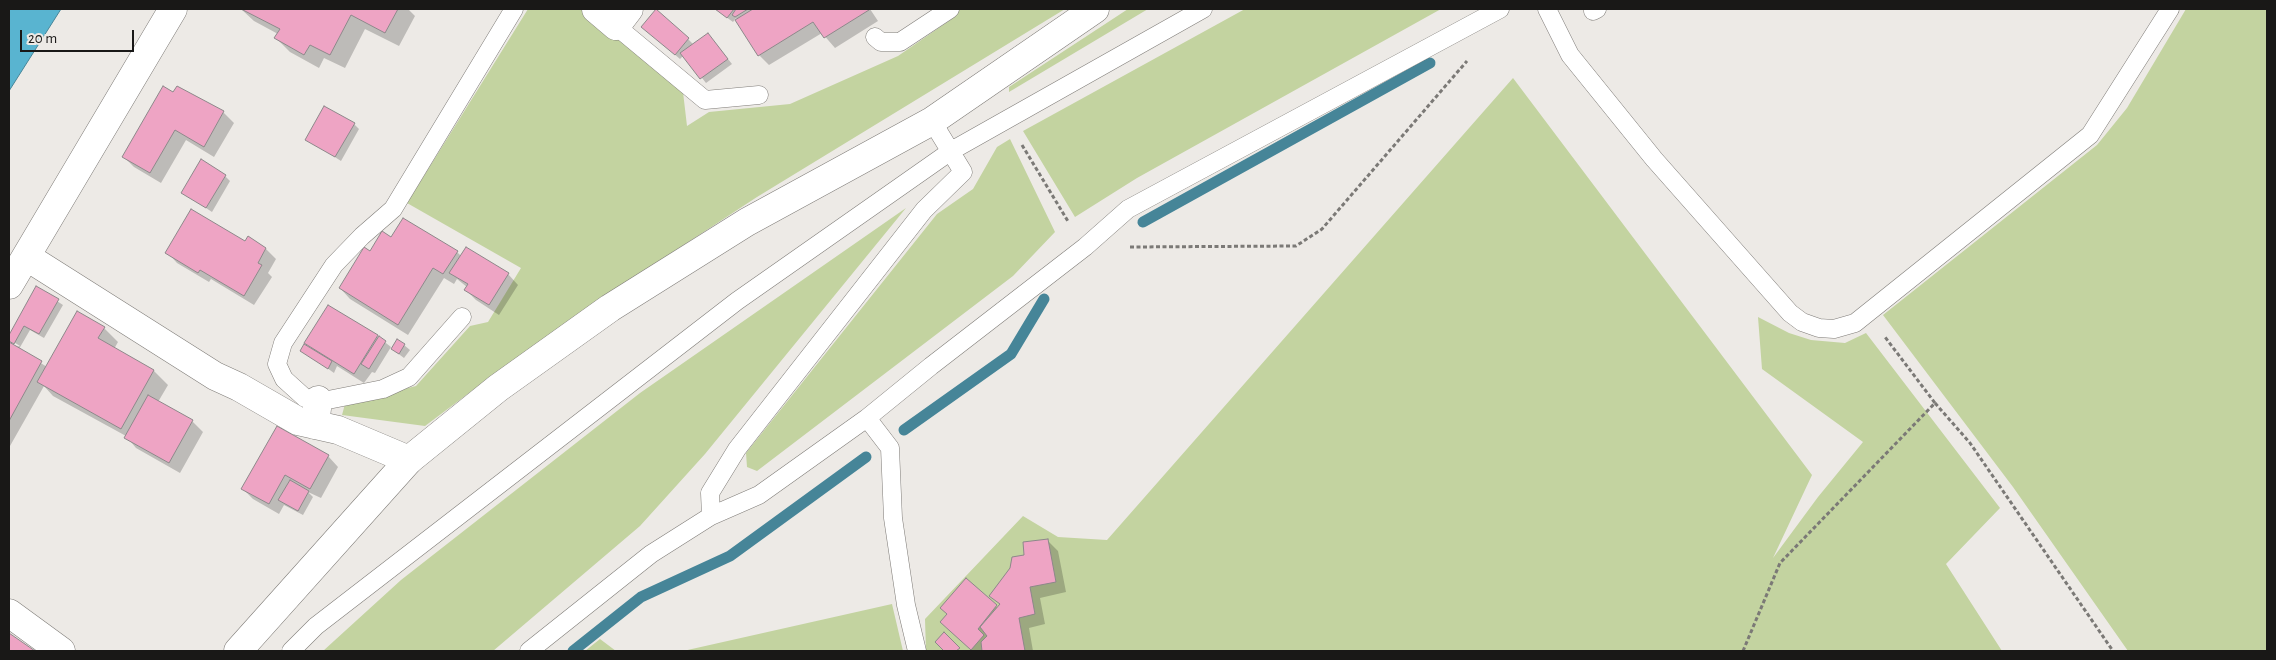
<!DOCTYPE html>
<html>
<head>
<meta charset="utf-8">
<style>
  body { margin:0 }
  #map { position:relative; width:2276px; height:660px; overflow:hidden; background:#edeae6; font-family:"Alegreya Sans",sans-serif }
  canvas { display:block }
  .frame { position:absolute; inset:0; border:10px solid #191817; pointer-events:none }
  .scale { position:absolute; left:20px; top:30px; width:114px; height:22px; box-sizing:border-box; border:2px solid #191817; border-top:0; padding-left:6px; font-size:15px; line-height:18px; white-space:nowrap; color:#191817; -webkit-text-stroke:4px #edeae6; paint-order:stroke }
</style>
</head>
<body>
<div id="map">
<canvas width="2276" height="660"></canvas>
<div class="frame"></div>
<div class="scale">20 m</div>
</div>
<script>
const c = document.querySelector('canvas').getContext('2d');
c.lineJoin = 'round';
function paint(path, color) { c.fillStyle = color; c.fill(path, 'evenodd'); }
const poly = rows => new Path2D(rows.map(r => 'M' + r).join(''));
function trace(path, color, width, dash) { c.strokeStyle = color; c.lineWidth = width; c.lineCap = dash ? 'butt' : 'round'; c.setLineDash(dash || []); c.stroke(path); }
paint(poly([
  [528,9,581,9,683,92,687,126,709,112,790,104,898,56,956,16,960,9,1065,9,757,197,609,294,493,375,425,426,342,415,345,404,416,386,470,326,488,322,521,268,407,203],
  [1128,9,1148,9,1009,92,1009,87],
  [1245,9,1441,9,1137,178,1075,217,1023,131],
  [2186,9,2267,9,2267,651,2128,651,2013,487,1883,315,2097,145,2127,108],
  [1513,78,1812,475,1773,558,1818,497,1863,442,1762,369,1758,317,1789,333,1811,340,1845,343,1866,333,2000,508,1946,564,2002,651,926,651,925,619,1023,516,1058,537,1107,540],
  [1010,139,1055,232,1013,276,757,471,747,467,746,453,937,214,973,189,997,147],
  [906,208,705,454,640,526,493,651,323,651,401,580,640,393],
  [892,604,903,651,683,651],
  [600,639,616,651,585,651]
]), '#c3d3a0');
const water = poly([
  [9,9,61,9,9,91,9,9]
]);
paint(water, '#59b4d0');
trace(water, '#468598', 1);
paint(poly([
  [241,9,408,9,415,16,399,46,365,29,345,68,324,58,319,68,290,52,276,38,278,34,254,21],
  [715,9,870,9,878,21,835,48,822,33,769,65,759,55,736,18,733,22],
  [648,32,688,39,694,45,708,34,732,64,706,83,684,55,680,59],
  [178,87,223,112,234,123,214,157,186,140,161,183,134,167,124,157],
  [354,124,359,129,341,161,307,139],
  [225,176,230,181,212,212,182,192],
  [248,238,266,249,276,259,268,273,272,277,254,305,211,279,209,282,177,263,167,252,246,243],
  [391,238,457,252,461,256,508,274,518,285,499,315,476,300,466,290,467,287,457,279,454,284,444,278,408,335,350,299,340,288,370,252],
  [37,288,63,305,44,338,30,330,19,349,47,367,104,328,118,342,114,349,154,371,168,385,158,402,192,421,203,432,180,473,136,448,126,436,53,396,44,386,10,446,9,445,9,344,15,347,20,346,12,341,12,343,9,337],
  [377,336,391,347,375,373,372,372,364,383,337,366,334,373,302,350,313,350,306,343],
  [404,345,410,350,404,358,392,349],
  [328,456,338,467,321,498,308,492,313,497,303,515,284,505,279,514,253,499,243,489],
  [1048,541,1058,551,1066,592,1040,598,1045,624,1029,628,1033,651,973,651,952,632,948,614,966,580,998,608,1001,605,991,596,1025,556]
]), '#0003');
trace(poly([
  [1143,222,1430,63],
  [904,430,1011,354,1044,299],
  [573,651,641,597,730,556,866,457]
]), '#468598', 11);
const building = poly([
  [241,9,398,9,385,33,351,15,330,55,310,45,304,55,274,38,280,29,241,9],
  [656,9,689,38,675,55,641,27,656,9],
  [715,9,734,9,727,18,715,9],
  [736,9,748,9,735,17,732,15,736,9],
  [753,9,868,9,869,10,824,38,813,22,758,56,735,20,753,9],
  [708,33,728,59,700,79,680,53,708,33],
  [163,86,173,92,177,86,224,111,204,147,175,130,150,173,122,157,163,86],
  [324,106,355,123,335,157,305,140,324,106],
  [201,159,226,175,206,208,181,193,201,159],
  [191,209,245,241,248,236,266,248,258,263,262,265,244,296,200,270,198,273,165,253,191,209],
  [403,218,458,251,443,274,433,268,398,325,339,288,364,247,370,251,382,231,391,237,403,218],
  [466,247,509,273,489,305,464,290,468,284,449,273,466,247],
  [36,286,59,299,39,334,24,326,14,344,9,341,9,335,36,286],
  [328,305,378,335,354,374,304,343,328,305],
  [77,311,105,327,98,338,154,370,121,429,37,382,77,311],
  [379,336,386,341,369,369,361,364,379,336],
  [397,339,405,344,399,354,391,349,397,339],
  [9,342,42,361,9,421,9,342],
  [304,344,332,361,328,369,300,351,304,344],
  [148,395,193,420,169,463,124,438,148,395],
  [277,426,329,455,310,489,285,475,269,504,241,489,277,426],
  [290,480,309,491,298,511,278,500,290,480],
  [1048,539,1056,582,1030,587,1035,614,1019,618,1025,651,982,651,981,642,987,636,980,627,1000,604,989,596,1010,568,1012,557,1024,555,1023,542,1048,539],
  [966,578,997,605,978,629,984,635,971,650,940,622,947,614,940,608,966,578],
  [944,632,960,648,956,651,944,651,935,642,944,632],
  [9,633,35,651,9,651,9,633]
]);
paint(building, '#eea4c4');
trace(building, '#8d888a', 1);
const lane = poly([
  [1547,9,1570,55,1654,159,1790,313,1802,322,1819,328,1834,329,1855,323,2090,135,2170,9],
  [1593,11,1597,9],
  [616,26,705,100,759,95],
  [875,37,881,42,900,42,950,9],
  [462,317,409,377,383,389,323,401,305,398,284,379,277,364,283,343,334,265,362,236,393,209,514,9],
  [867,418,931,366,1085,247,1128,209,1500,9],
  [291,651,316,626,737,301,951,151,1203,9],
  [529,651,651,554,711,516],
  [917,651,906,605,893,518,890,448,867,418,759,495,711,516,710,493,737,449,924,210,963,172,932,121]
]);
const street = poly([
  [596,9,616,26,629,9],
  [27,257,215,376,239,387,298,421,338,430,409,460],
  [9,285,173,9],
  [315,425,318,400],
  [9,613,61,651]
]);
const secondary = poly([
  [238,651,409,460,498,388,610,308,747,222,932,121,1095,9]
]);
trace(lane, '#7f7c78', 19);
trace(street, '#7f7c78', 29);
trace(secondary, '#7f7c78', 29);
trace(poly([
  [1022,145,1069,223],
  [1130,247,1296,246,1322,229,1467,61],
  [1935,403,1970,443,2113,651],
  [1743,651,1780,563,1935,403,1885,337]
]), '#7b7976', 3, [4, 2.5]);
trace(lane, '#fff', 18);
trace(street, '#fff', 28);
trace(secondary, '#fff', 28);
</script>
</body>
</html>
